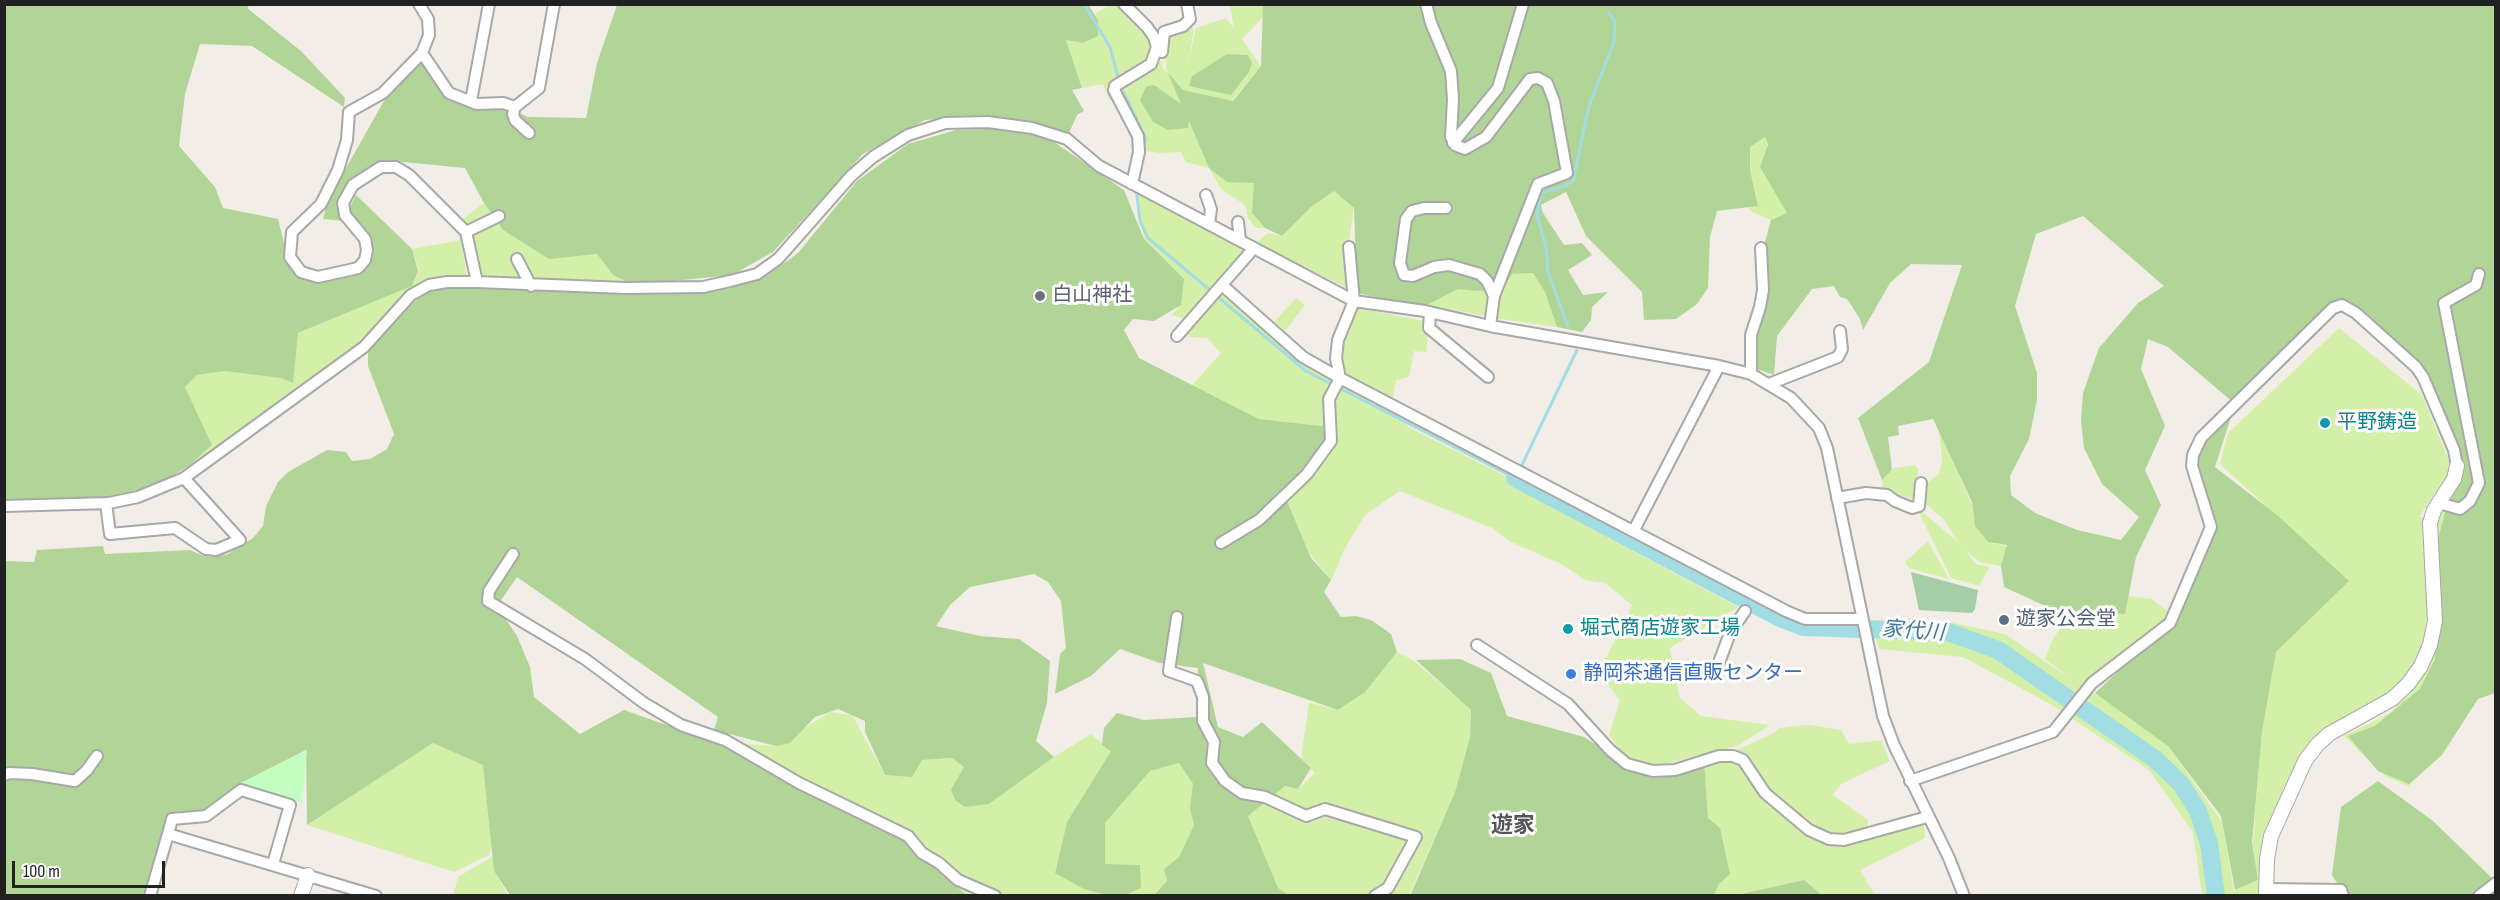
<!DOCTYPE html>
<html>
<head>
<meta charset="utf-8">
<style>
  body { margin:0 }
  #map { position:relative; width:2500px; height:900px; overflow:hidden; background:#f2ede6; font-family:"Sofia Sans Condensed",sans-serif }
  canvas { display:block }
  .frame { position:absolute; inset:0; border:6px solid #212121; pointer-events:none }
  .scale { position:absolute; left:12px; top:861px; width:153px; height:27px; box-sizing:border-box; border:3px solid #212121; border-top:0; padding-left:8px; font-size:18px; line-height:21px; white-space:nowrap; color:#212121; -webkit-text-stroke:4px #fff; paint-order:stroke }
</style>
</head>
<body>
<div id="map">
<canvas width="2500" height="900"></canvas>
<div class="frame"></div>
<div class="scale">100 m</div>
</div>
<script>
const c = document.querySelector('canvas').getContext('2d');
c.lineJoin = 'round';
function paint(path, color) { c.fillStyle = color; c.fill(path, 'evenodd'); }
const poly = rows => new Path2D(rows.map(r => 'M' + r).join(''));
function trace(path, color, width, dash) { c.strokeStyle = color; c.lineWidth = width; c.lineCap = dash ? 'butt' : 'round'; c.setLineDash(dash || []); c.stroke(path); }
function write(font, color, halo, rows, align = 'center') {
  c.font = font + ' "Sofia Sans Condensed","Noto Sans JP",sans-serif'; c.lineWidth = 6; c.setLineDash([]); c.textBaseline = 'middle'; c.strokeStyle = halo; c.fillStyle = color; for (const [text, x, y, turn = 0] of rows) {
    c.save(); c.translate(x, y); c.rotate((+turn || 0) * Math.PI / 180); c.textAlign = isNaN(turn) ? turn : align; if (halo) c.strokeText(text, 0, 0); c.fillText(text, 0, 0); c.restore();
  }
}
paint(poly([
  [1110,5,1122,5,1146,26,1155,57,1123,81,1163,61,1162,67,1171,77,1166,69,1164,32,1194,28,1188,65,1196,28,1226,18,1234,28,1230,5,1263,5,1263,17,1242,39,1261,66,1232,101,1183,90,1177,86,1227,182,1255,182,1252,213,1265,228,1256,228,1248,218,1245,205,1221,189,1209,168,1186,162,1181,152,1160,153,1145,151,1143,140,1116,98,1110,101,1103,84,1082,88,1065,40,1083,43,1097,20,1095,14],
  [1765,137,1778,194,1787,213,1771,220,1752,212,1747,206,1758,205,1750,170,1750,147],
  [1334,191,1354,208,1349,242,1351,290,1256,243,1268,233,1282,236,1311,207],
  [1136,193,1247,250,1222,282,1283,341,1339,379,1342,339,1353,311,1357,308,1429,322,1426,352,1414,351,1409,377,1396,380,1392,403,1803,620,1854,621,1854,638,1801,632,1765,619,1605,536,1738,607,1670,648,1680,698,1701,716,1770,725,1737,746,1664,764,1632,766,1609,735,1620,700,1599,672,1632,605,1605,583,1585,580,1561,564,1509,541,1492,528,1400,491,1365,515,1345,548,1331,580,1308,551,1287,501,1321,457,1336,431,1320,426,1259,419,1192,385,1221,353,1207,338,1177,336,1190,320,1171,315,1181,305,1144,239],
  [1376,407,1503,470,1512,479,1406,426,1408,424],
  [484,203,503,230,549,258,597,254,613,275,633,285,483,278,470,233,463,219],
  [461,240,467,278,432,279,412,290,343,357,190,465,212,445,185,387,197,375,225,371,298,333,412,286,419,270,412,249],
  [1534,273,1545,292,1557,327,1493,318,1499,290,1504,289,1512,274],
  [2477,282,2496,647,2480,696,2437,758,2408,786,2385,776,2344,736,2390,713,2418,684,2436,635,2409,679,2313,745,2262,841,2258,880,2260,895,2202,895,2193,832,2149,770,2052,705,1963,657,1879,649,1871,621,1911,618,1953,623,2005,634,2072,680,2045,659,2052,641,2071,610,2125,614,2128,596,2152,599,2173,616,2086,690,2116,704,2163,739,2222,822,2234,891,2258,880,2253,846,2255,813,2262,732,2276,652,2348,581,2220,464,2228,433,2339,328,2422,395,2452,468,2419,517,2427,518,2430,523,2462,466],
  [1458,289,1489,289,1486,316,1427,305],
  [1296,298,1305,305,1285,331,1275,321],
  [1939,430,1972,505,1975,526,1988,542,2011,547,2001,566,1980,562,1965,550,1976,564,1990,567,1979,586,1951,578,1921,517,1920,510,1958,542,1944,520,1925,503,1926,484,1939,474,1942,460],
  [1915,465,1918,469,1918,500,1883,491,1882,480,1894,468],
  [1928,541,1949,579,1909,568,1905,562],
  [1397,652,1413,660,1471,709,1470,737,1455,792,1409,895,1285,895,1278,891,1248,816,1285,785,1298,789,1315,773,1301,758,1309,703,1339,710,1358,696],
  [830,712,852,715,885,775,922,760,952,758,964,767,951,789,989,804,1054,757,1091,734,1111,751,1067,822,1055,873,1105,895,968,895,730,743,776,746],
  [1809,725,1841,730,1849,744,1881,740,1890,761,1841,784,1833,795,1868,820,1867,833,1923,818,1925,838,1860,870,1875,895,1822,895,1804,880,1736,895,1714,895,1719,884,1708,818,1704,761,1743,759,1737,750,1774,733,1779,728],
  [433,743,483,764,492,845,489,855,454,872,307,825],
  [1179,763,1193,784,1194,825,1179,857,1164,869,1167,881,1154,895,1125,895,1141,888,1140,866,1105,864,1105,823,1150,771],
  [493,856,494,871,508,895,453,896,458,877]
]), '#d4f0a8');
paint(poly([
  [1088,4,1098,20,1098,36,1083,43,1066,40,1082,88,1072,90,1084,111,1077,115,1069,133,1039,124,988,115,925,120,863,154,773,252,732,275,633,285,613,275,597,254,549,259,503,230,484,203,465,168,383,160,354,180,344,221,323,219,328,200,389,92,420,60,424,59,444,92,505,107,528,117,586,118,597,63,617,5],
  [4,5,250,5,247,8,301,51,345,98,344,107,252,46,200,44,185,94,179,146,215,187,223,208,278,219,291,271,317,284,357,275,370,262,373,246,363,225,347,213,356,195,412,249,418,271,412,286,298,333,293,383,281,378,225,371,197,375,185,387,212,445,190,465,159,484,107,498,5,501],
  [1263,5,2495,5,2495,693,2478,699,2442,755,2409,784,2378,771,2348,736,2375,726,2420,689,2435,659,2438,605,2435,551,2457,466,2423,377,2356,313,2333,308,2235,404,2215,467,2277,515,2349,581,2276,652,2262,732,2252,842,2258,880,2235,890,2221,816,2168,746,2095,693,2170,623,2210,521,2194,473,2201,438,2235,404,2168,347,2148,339,2141,369,2165,426,2145,470,2161,505,2136,557,2125,614,2054,610,2004,587,2001,566,2007,545,1988,542,1975,526,1972,502,1933,419,1898,426,1899,435,1888,437,1892,470,1882,480,1858,418,1929,362,1962,265,1911,264,1890,283,1863,330,1860,319,1847,299,1840,297,1834,286,1812,289,1777,336,1774,375,1751,367,1761,305,1764,246,1771,220,1787,213,1760,167,1768,145,1765,137,1750,147,1750,170,1758,206,1717,211,1710,237,1708,288,1697,304,1676,319,1644,320,1642,292,1586,236,1566,192,1541,205,1543,213,1564,245,1582,243,1592,255,1568,270,1583,295,1608,292,1592,307,1591,320,1582,332,1557,327,1545,292,1533,273,1512,274,1504,288,1476,291,1458,289,1427,305,1406,304,1357,293,1354,208,1334,191,1311,207,1282,236,1265,228,1252,213,1254,183,1227,182,1209,168,1189,121,1188,128,1168,130,1153,122,1140,100,1146,87,1154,85,1181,104,1168,73,1183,90,1233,101,1261,66],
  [2083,216,2164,286,2138,303,2099,348,2083,393,2081,421,2084,448,2102,484,2139,517,2121,540,2077,530,2035,513,2011,495,2010,476,2029,439,2037,400,2037,373,2015,306,2036,234],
  [1227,54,1248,55,1252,63,1249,72,1231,95,1189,86,1192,76],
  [1015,128,1054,142,1124,190,1144,239,1184,279,1181,305,1154,321,1133,319,1124,330,1139,358,1259,419,1330,427,1326,451,1247,527,1215,546,1227,543,1287,501,1311,558,1331,580,1324,592,1341,617,1356,616,1371,620,1391,634,1397,652,1365,692,1338,710,1203,663,1218,727,1243,737,1262,722,1311,768,1298,789,1285,786,1248,816,1278,888,1289,895,1154,895,1167,881,1164,869,1179,857,1194,825,1190,808,1193,784,1179,763,1150,771,1105,823,1105,864,1140,865,1141,888,1125,895,1106,895,1084,889,1055,873,1067,822,1111,751,1102,745,1104,728,1117,713,1144,720,1196,717,1198,668,1160,663,1120,649,1091,676,1055,694,1060,654,1066,648,1061,601,1048,582,1034,574,970,587,950,605,936,626,980,636,1019,639,1050,661,1047,703,1036,741,1054,757,989,804,965,807,955,800,951,789,964,767,952,758,922,760,912,777,885,775,865,732,865,721,838,709,815,717,790,743,776,746,714,730,718,717,517,577,497,606,517,636,530,667,534,697,580,734,624,710,752,755,889,826,966,895,510,895,494,871,483,765,433,743,307,825,306,750,239,784,204,816,171,817,148,895,5,896,5,561,34,562,37,550,103,546,105,554,190,550,204,556,215,557,228,554,253,538,263,526,266,506,278,482,288,472,327,450,346,452,352,461,370,459,387,449,394,434,368,366,368,351,425,291,446,288,626,293,691,292,732,287,768,275,798,253,857,181,908,144,956,130],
  [1460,659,1491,673,1507,716,1584,737,1627,764,1653,771,1704,761,1708,818,1720,828,1730,874,1719,884,1714,895,1410,896,1455,792,1470,737,1471,710,1416,660],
  [2378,781,2433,821,2494,880,2473,895,2345,896,2332,875,2341,807],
  [1804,880,1822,895,1736,895]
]), '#b1d597');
paint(poly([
  [1911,572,1978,590,1975,609,1972,613,1919,610]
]), '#a5cda6');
paint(poly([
  [307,750,302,803,239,784]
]), '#c3ffc0');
trace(poly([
  [1084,4,1110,47,1119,81],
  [1121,87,1146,139,1143,146],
  [1136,188,1140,221,1148,238,1306,371,1515,478,1517,475],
  [1568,326,1548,272,1546,247,1537,216,1541,193,1565,186,1573,181,1589,106,1614,42,1615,22,1609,13],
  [1520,469,1577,350]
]), '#a3dde4', 3);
trace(poly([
  [1515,478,1780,618,1804,627,1948,632,1998,650,2155,759,2181,784,2198,811,2209,843,2216,896]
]), '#a3dde4', 18);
const minor = poly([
  [419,4,428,19,429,35,422,53,383,93,349,112,347,140,338,170,321,204,292,232,290,257,301,272,318,277,358,268,365,260,367,250,365,239,345,215,343,203,353,185,381,167,396,167,409,175,466,232,477,282],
  [1124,4,1147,27,1154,37,1157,47,1151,64,1115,86,1114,90,1138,136,1139,152,1132,184],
  [1426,4,1431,23,1451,71,1453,99,1451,137,1455,145,1465,149,1486,137,1530,79,1538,78,1547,83,1554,101,1567,173,1538,184,1494,296,1490,326],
  [1162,52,1164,32,1183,26,1190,19,1187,4],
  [422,53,449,93,477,104,503,103,515,107],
  [471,101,489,4],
  [529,133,515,120,513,114,515,107,539,88,554,4],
  [1453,143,1498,88,1523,4],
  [1206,195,1211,209,1209,224],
  [1446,208,1424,208,1412,211,1406,219,1400,263,1404,275,1413,276,1434,267,1449,265,1480,274,1487,281,1494,296],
  [1238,222,1240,240],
  [466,232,499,216],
  [517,259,531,286],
  [1222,285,1303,357,1340,378,1786,611,1805,619,1862,619],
  [1430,312,1429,328,1488,377],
  [1177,336,1254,248],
  [1751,374,1751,335,1760,307,1763,290,1761,248],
  [1769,384,1838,357,1842,349,1840,331],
  [1837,498,1866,493,1887,495,1895,501,1912,508,1919,506,1921,483],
  [106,503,110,534,175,528,206,549,216,550,240,540,184,478],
  [2439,503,2460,509,2470,501,2479,483,2444,303,2476,285,2479,274],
  [4,506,109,503,138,497,184,478,364,347,411,295,429,285,447,282,477,282,625,288,703,287,730,281,757,274,778,259,851,176,873,157,908,135,945,123,988,122,1032,128,1067,139,1099,166,1354,301,1425,311,1490,326,1719,366,1751,374,1791,398,1819,428,1827,448,1883,716,1894,745,1949,858,1964,896],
  [1634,530,1719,366],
  [1221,543,1259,520,1307,474,1331,441,1329,399,1340,378,1336,358,1338,340,1354,301,1349,247],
  [513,554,489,591,488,601,585,659,644,703,681,725,725,740,799,783,908,836,922,853,939,863,958,880,995,896],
  [1177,617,1169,671,1197,681,1203,697,1203,721,1214,742,1212,763,1225,781,1242,793,1265,797,1306,816,1325,809,1416,837,1388,888,1375,896],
  [1477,645,1568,704,1610,750,1627,764,1653,771,1675,770,1719,756,1733,756,1743,760,1765,793,1809,830,1829,839,1844,840,1927,817],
  [1717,668,1730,633,1745,611],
  [4,775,9,773,32,774,75,781,87,770,97,756],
  [1910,781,2053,732,2092,683,2170,623,2211,527,2192,466,2193,455,2201,438,2333,308,2342,305,2356,313,2416,367,2423,377,2454,450,2457,466],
  [168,834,172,819,206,816,241,790,290,805,273,864],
  [2266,889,2341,890,2343,896],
  [150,896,168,834,376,896],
  [2479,896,2496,883]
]);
const tertiary = poly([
  [301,896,308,875],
  [2266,896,2267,859,2271,836,2305,761,2317,745,2329,734,2392,699,2408,684,2421,666,2430,645,2435,621,2430,523,2434,510,2454,479,2457,466]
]);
trace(minor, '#a8a8a8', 14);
trace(tertiary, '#a8a8a8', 16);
trace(minor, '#fff', 10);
trace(tertiary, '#fff', 14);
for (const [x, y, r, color] of [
  [1040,296,6,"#6b7280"],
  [2325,423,6,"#0f9aa8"],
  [2004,620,6,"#5c6f8a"],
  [1568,629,6,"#0f9aa8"],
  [1571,674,6,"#3f7fe0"]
]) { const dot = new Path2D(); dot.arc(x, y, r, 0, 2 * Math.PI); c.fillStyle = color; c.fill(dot); trace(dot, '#fff', 2); }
write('20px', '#5b616d', '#fff', [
  ["白山神社",1052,296]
], 'left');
write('20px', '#0d838f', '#fff', [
  ["平野鋳造",2337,423],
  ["堀式商店遊家工場",1580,629]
], 'left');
write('20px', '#4e5e75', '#fff', [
  ["遊家公会堂",2016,620]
], 'left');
write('20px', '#366cbe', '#fff', [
  ["静岡茶通信直販センター",1583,674]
], 'left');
write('italic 21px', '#3b7aa2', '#fff', [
  ["家代川",1913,632,4]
]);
write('bold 22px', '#545454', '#fff', [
  ["遊家",1513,826]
]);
</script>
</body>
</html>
